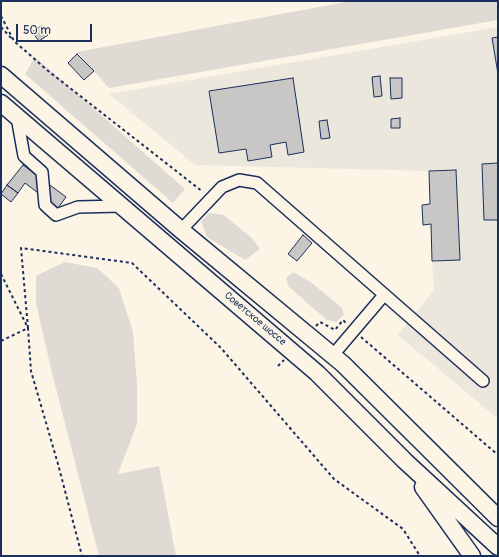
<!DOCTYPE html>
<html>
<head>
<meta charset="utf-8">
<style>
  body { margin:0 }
  #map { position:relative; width:499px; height:557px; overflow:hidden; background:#fcf5e5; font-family:Pangolin,sans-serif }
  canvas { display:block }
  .frame { position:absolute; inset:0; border:2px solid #1b2f5e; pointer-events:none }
  .scale { position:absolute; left:16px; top:24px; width:76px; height:18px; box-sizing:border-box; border:2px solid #1b2f5e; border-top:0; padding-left:5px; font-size:12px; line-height:14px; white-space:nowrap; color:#1b2f5e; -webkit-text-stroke:3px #fcf5e5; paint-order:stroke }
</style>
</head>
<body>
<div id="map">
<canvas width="499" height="557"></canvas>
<div class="frame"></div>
<div class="scale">50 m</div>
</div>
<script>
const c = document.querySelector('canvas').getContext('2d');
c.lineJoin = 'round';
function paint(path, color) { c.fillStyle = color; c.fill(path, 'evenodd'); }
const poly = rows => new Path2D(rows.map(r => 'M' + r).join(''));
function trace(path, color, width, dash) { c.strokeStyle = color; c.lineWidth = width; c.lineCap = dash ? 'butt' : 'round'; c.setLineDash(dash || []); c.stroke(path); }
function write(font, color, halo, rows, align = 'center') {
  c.font = font + ' Pangolin,sans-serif'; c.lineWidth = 3.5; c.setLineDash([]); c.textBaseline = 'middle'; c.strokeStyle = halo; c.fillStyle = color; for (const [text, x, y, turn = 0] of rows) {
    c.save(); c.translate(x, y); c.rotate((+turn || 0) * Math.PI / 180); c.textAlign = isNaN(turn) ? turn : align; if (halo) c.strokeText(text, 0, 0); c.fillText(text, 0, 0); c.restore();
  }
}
paint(poly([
  [498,27,498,419,398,335,434,290,432,261,460,260,456,170,429,171,195,165,109,94]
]), '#ece7dc');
paint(poly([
  [351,1,498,1,498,20,109,88,77,52],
  [35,57,185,189,173,203,25,74],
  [209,213,224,215,252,238,260,249,245,260,207,237,201,221],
  [65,262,97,268,119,288,133,332,137,384,137,424,118,474,159,466,176,556,99,556,51,369,36,303,36,276],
  [293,272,312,283,342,308,344,315,336,322,327,320,289,287,286,278]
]), '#dfdbd4');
const building = poly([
  [41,26,48,35,39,41,32,32,41,26],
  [498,37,498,74,492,38,498,37],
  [77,54,94,71,84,80,68,63,77,54],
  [380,76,382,96,374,97,372,77,380,76],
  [293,78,304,152,288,155,286,142,270,145,272,157,248,161,246,149,219,153,209,91,293,78],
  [390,78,402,78,402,98,391,99,390,78],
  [400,118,400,128,391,128,391,119,400,118],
  [327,120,330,138,321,139,319,121,327,120],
  [498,163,498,220,484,220,482,164,498,163],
  [23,165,66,197,58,208,25,183,18,193,7,185,23,165],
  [456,170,460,260,432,261,431,224,423,225,422,205,430,204,429,171,456,170],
  [7,185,18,193,11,202,1,194,7,185],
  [303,235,312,243,297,261,288,254,303,235]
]);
paint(building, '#c8c7c6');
trace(building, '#1b2f5e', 1);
const minor = poly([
  [17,117,24,156,42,172,45,205,56,215,78,207,121,206],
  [181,230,222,187,239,180,257,183,483,381],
  [333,355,384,295]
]);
const highway = poly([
  [1,75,181,230,343,364,498,518],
  [1,103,317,373,405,461,498,547],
  [423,487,472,556]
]);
trace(minor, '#1b2f5e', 14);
trace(highway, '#1b2f5e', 19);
trace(poly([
  [1,16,14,41,47,70,203,192],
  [1,27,11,38],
  [1,274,28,328,31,371,58,464,82,556],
  [316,326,320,322,335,330,343,320,346,323],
  [361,337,498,455],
  [1,341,28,328,21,248,132,263,221,348,334,479,403,529,420,556],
  [278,366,284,360]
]), '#1b2f5e', 2, [3, 3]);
trace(minor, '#fcf5e5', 11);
trace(highway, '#fcf5e5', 16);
write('10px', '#1b2f5e', '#fcf5e5', [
  ["Советское шоссе",255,319,40]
]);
</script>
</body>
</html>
